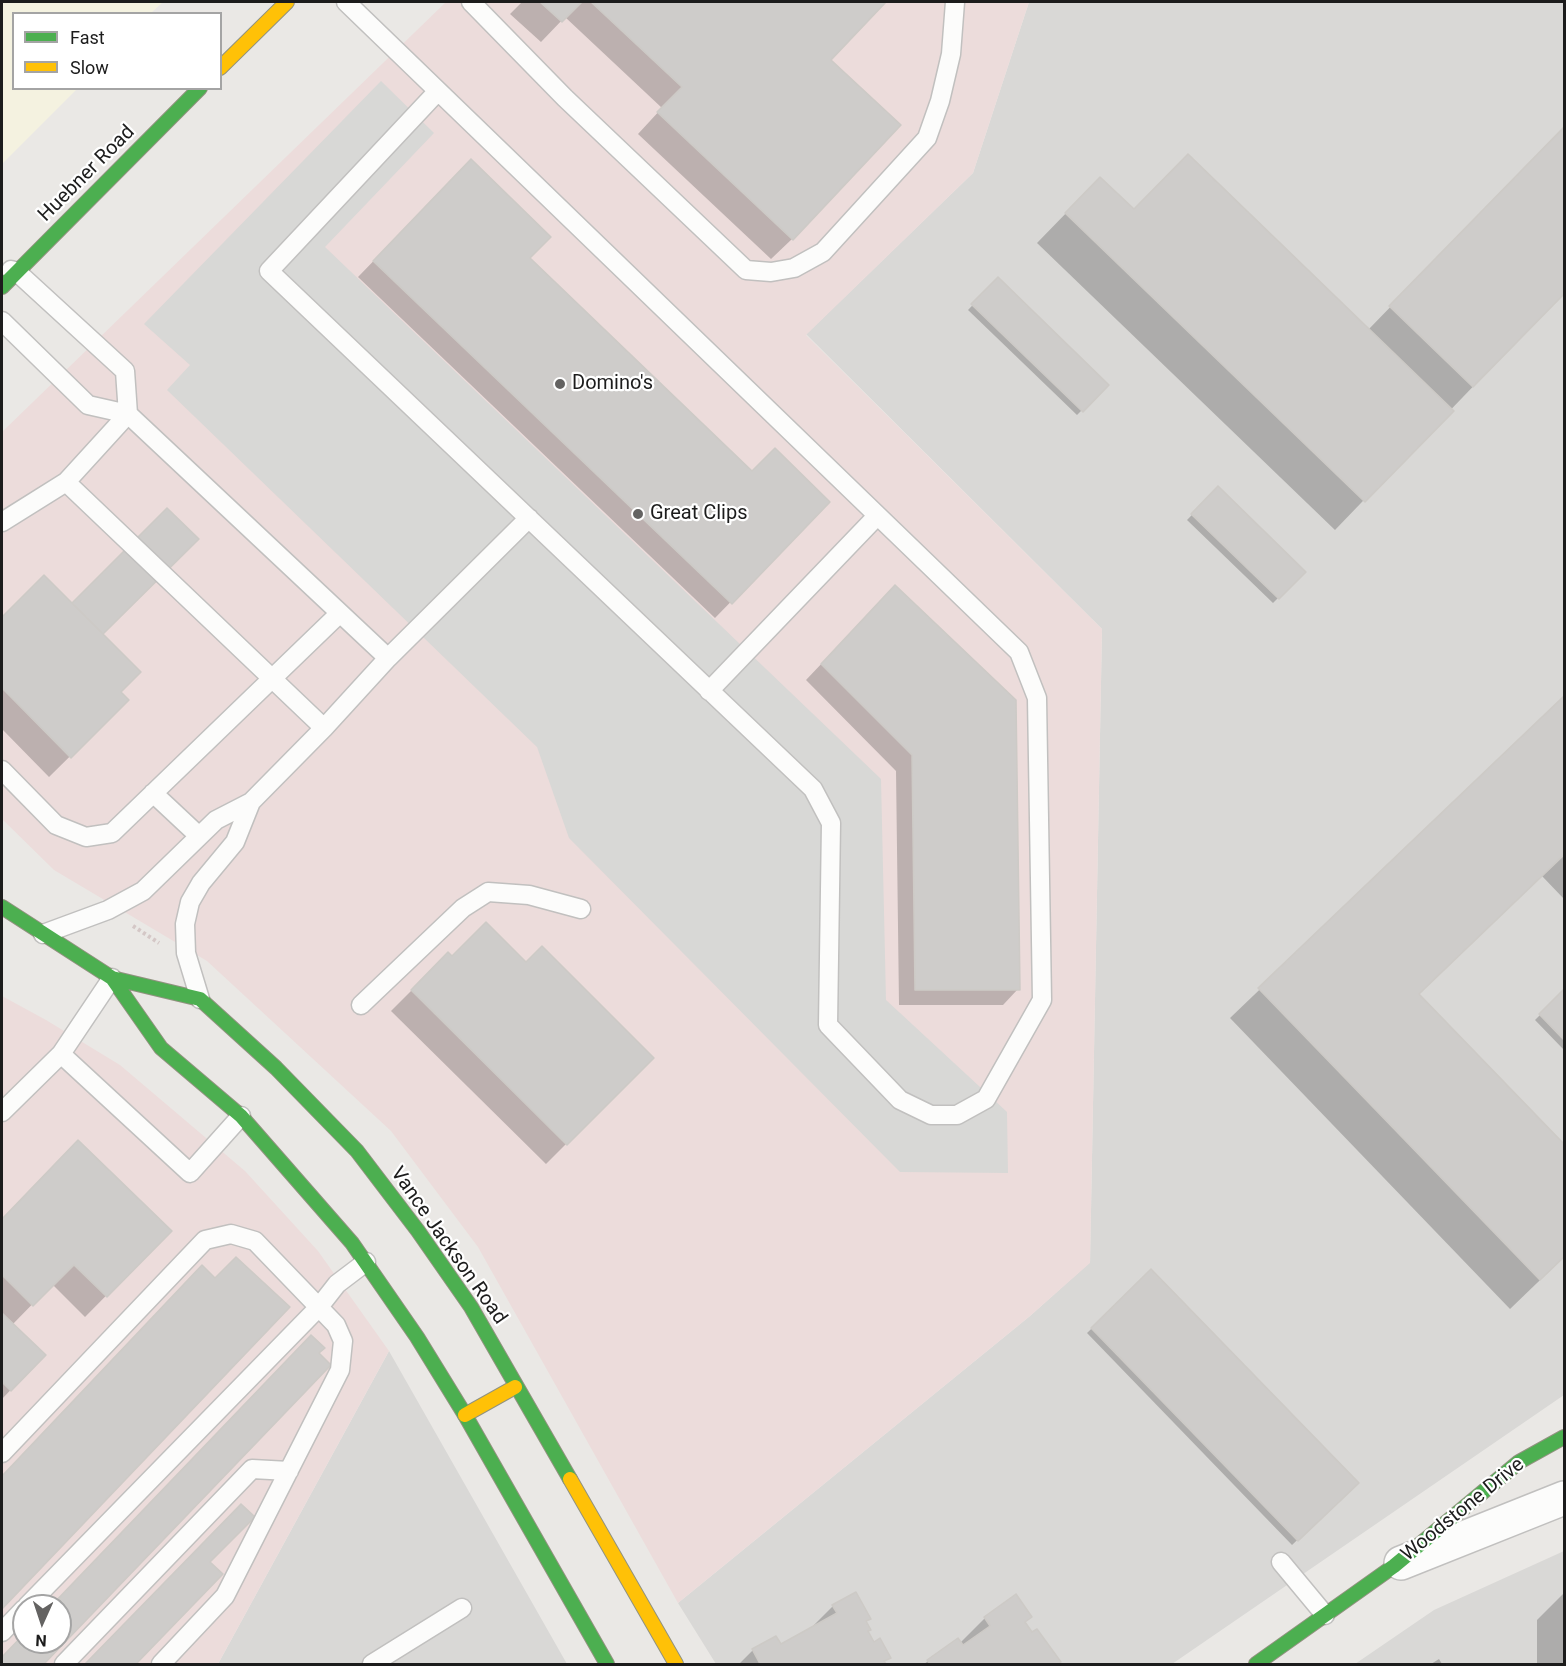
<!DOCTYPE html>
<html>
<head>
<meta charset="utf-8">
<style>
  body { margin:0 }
  #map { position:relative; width:1566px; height:1666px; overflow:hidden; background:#eae8e5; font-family:Roboto,sans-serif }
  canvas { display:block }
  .frame { position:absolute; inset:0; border:3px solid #1c1c1c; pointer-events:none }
  .legend { position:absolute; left:12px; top:12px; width:210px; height:78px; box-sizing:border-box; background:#fff; border:2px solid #a4a4a4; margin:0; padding:8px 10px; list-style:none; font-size:18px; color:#1c1c1c }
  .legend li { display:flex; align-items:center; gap:12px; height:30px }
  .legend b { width:30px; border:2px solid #a4a4a4 }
  .north { position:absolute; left:12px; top:1594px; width:60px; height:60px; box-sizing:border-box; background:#fff; border:2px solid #a4a4a4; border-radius:50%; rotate:183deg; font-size:16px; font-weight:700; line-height:24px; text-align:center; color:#1c1c1c }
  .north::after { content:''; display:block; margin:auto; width:21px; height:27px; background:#646362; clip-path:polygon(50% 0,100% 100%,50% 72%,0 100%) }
</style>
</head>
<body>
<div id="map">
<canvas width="1566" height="1666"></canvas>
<div class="frame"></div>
<ul class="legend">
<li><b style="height:8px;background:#4caf50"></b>Fast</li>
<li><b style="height:8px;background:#ffc107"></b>Slow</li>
</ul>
<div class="north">N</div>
</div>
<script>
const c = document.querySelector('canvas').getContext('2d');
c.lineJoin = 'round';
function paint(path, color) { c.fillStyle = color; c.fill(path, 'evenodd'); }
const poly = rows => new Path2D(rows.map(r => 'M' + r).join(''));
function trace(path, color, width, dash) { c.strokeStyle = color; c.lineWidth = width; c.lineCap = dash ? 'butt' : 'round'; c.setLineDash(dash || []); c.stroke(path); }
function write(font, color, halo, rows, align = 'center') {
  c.font = font + ' Roboto,sans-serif'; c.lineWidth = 4.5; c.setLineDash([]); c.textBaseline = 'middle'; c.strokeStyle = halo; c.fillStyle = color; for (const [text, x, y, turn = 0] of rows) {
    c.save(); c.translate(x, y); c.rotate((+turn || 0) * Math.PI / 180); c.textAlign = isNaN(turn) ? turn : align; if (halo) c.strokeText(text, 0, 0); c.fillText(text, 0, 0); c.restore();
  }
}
paint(poly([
  [1029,2,1564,2,1564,1395,1172,1664,716,1664,678,1603,1030,1316,1090,1262,1102,629,806,334,973,173],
  [389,1351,567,1664,218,1664],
  [1564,1551,1564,1664,1355,1664,1434,1610]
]), '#d9d8d6');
paint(poly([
  [446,2,1029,2,973,173,806,335,1102,629,1090,1263,1030,1316,678,1603,478,1247,391,1131,207,961,54,870,2,819,2,432],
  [2,996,46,1020,120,1065,245,1171,318,1251,389,1351,218,1664,2,1664],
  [24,1606,60,1606,60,1642,24,1642]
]), '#ecdcdb');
paint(poly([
  [2,2,163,2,151,13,14,14,14,88,77,89,2,164]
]), '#f4f2e0');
paint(poly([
  [381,81,434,133,325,247,881,779,886,1000,1007,1112,1008,1173,900,1172,569,838,537,747,167,390,190,365,144,324]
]), '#d8d8d6');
paint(poly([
  [522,2,884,2,829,60,792,239,771,259,638,134,662,108,565,17,541,42,510,14],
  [1564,128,1564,292,1335,530,1037,243,1071,208,1368,330],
  [455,177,528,258,752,473,828,502,715,618,358,277],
  [998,279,1107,385,1077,415,968,310],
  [1218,488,1304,572,1273,603,1187,520],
  [44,577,101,634,119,693,127,700,49,777,2,729,2,619],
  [880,602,1018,989,1003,1005,899,1005,896,771,806,680],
  [1564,698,1564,899,1542,876,1418,994,1564,1146,1564,1257,1510,1309,1230,1018],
  [448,954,452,958,526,964,652,1058,546,1164,391,1011],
  [1564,991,1564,1050,1535,1020],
  [78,1142,170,1231,85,1317,52,1284,12,1325,44,1355,2,1399,2,1220],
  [1151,1271,1357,1483,1292,1545,1087,1333],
  [215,1280,288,1307,2,1607,2,1477,182,1288],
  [329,1365,42,1664,2,1664,2,1658,24,1635,24,1642,60,1642,60,1606,52,1606],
  [241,1506,208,1562,221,1574,134,1664,87,1664],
  [1564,1593,1564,1664,1537,1664,1537,1620],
  [833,1606,869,1618,865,1622,867,1632,873,1644,889,1657,884,1662,885,1664,739,1664,753,1650,780,1646,809,1630],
  [985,1618,1024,1623,1032,1634,1059,1662,1057,1664,924,1664,958,1640,960,1643],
  [1439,1659,1442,1664,1431,1664]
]), '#0003');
const building = poly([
  [540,2,582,2,562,22,540,2],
  [591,2,886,2,831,60,901,125,793,240,657,112,682,87,591,2],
  [1564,127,1564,294,1473,387,1389,306,1564,127],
  [1188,154,1454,411,1365,502,1065,213,1100,177,1134,209,1188,154],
  [471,159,551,237,530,258,752,471,775,448,830,502,732,604,373,261,471,159],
  [998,277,1109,385,1083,412,971,304,998,277],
  [1218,486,1306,572,1279,599,1191,514,1218,486],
  [167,508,199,539,103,634,72,603,167,508],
  [44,575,141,672,121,692,129,700,71,758,2,688,2,617,44,575],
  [895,585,1016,700,1020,990,915,990,912,755,821,664,895,585],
  [1564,696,1564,855,1419,994,1564,1144,1564,1257,1540,1280,1258,988,1564,696],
  [486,922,526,962,542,946,654,1058,567,1145,411,990,448,952,452,956,486,922],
  [1564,989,1564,1040,1539,1014,1564,989],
  [78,1140,172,1231,107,1297,74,1265,33,1306,2,1275,2,1219,78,1140],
  [236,1257,290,1307,2,1609,2,1476,202,1265,215,1278,236,1257],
  [1151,1269,1359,1483,1298,1541,1091,1328,1151,1269],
  [2,1313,46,1355,11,1391,2,1382,2,1313],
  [311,1335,325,1348,319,1353,331,1365,44,1664,2,1664,2,1657,24,1634,24,1642,60,1642,60,1606,51,1606,311,1335],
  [241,1504,255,1517,210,1562,223,1574,136,1664,85,1664,241,1504],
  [856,1592,871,1619,866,1621,871,1630,868,1631,874,1642,880,1638,891,1658,884,1661,886,1664,760,1664,752,1649,776,1636,781,1644,837,1613,832,1605,856,1592],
  [1016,1594,1032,1617,1025,1622,1032,1632,1037,1629,1061,1662,1058,1664,930,1664,927,1660,958,1638,963,1645,990,1626,984,1617,1016,1594]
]);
paint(building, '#ceccca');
trace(building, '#cdcac6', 1.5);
const lane = poly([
  [346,2,1019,652,1037,698,1042,1000,986,1099,957,1115,931,1115,900,1100,828,1025,831,823,813,789,269,271,438,91],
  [471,2,565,98,746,270,771,272,794,268,823,252,927,138,940,101,951,54,955,2],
  [2,321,88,405,128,414,388,658],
  [66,482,324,728],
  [2,522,66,482,128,414,125,371,17,272,11,270],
  [709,691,877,516],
  [2,770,56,825,86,837,112,833,340,613],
  [153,793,199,836],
  [43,934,108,910,143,891,216,820,251,802,324,728,388,658,529,518],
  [200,999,186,953,185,924,190,902,201,883,235,842,251,802],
  [361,1005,463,908,488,892,529,895,581,909],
  [61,1054,190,1173,241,1116],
  [2,1112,61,1054,112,978],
  [2,1453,205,1240,231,1234,255,1241,336,1325,343,1341,340,1370,225,1596,161,1664],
  [1281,1562,1325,1615],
  [27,1606,319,1307,337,1284,366,1262],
  [2,1632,24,1609],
  [64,1664,252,1469,289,1471],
  [372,1664,462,1608]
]);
const street = poly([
  [1401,1563,1564,1498]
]);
const fast = poly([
  [2,287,200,88],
  [2,907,112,978,200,999,276,1068,357,1151,418,1231,471,1307,570,1479],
  [112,978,161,1048,241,1116,352,1243,417,1337,465,1415,607,1664],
  [1256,1664,1394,1566,1519,1462,1564,1437]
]);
const slow = poly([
  [220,68,287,2],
  [465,1415,515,1387],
  [570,1479,676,1664]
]);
trace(lane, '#c1c0bf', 21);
trace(street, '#c1c0bf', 36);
trace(fast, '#91927f', 16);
trace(slow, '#91927f', 16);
trace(poly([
  [133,926,159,943]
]), '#d4c7c6', 4, [3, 3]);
trace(lane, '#fcfcfb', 18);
trace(street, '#fcfcfb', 33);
trace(fast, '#4caf50', 14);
trace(slow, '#ffc107', 14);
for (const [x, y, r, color] of [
  [560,384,6,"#646362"],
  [638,514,6,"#646362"]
]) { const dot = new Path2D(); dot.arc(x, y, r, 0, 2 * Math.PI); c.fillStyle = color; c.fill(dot); trace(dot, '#fff', 2); }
write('20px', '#1c1c1c', '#fff', [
  ["Huebner Road",87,174,-45],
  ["Vance Jackson Road",448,1246,55],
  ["Woodstone Drive",1463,1510,-39]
]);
write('20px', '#1c1c1c', '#fff', [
  ["Domino's",572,384],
  ["Great Clips",650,514]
], 'left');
</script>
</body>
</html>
